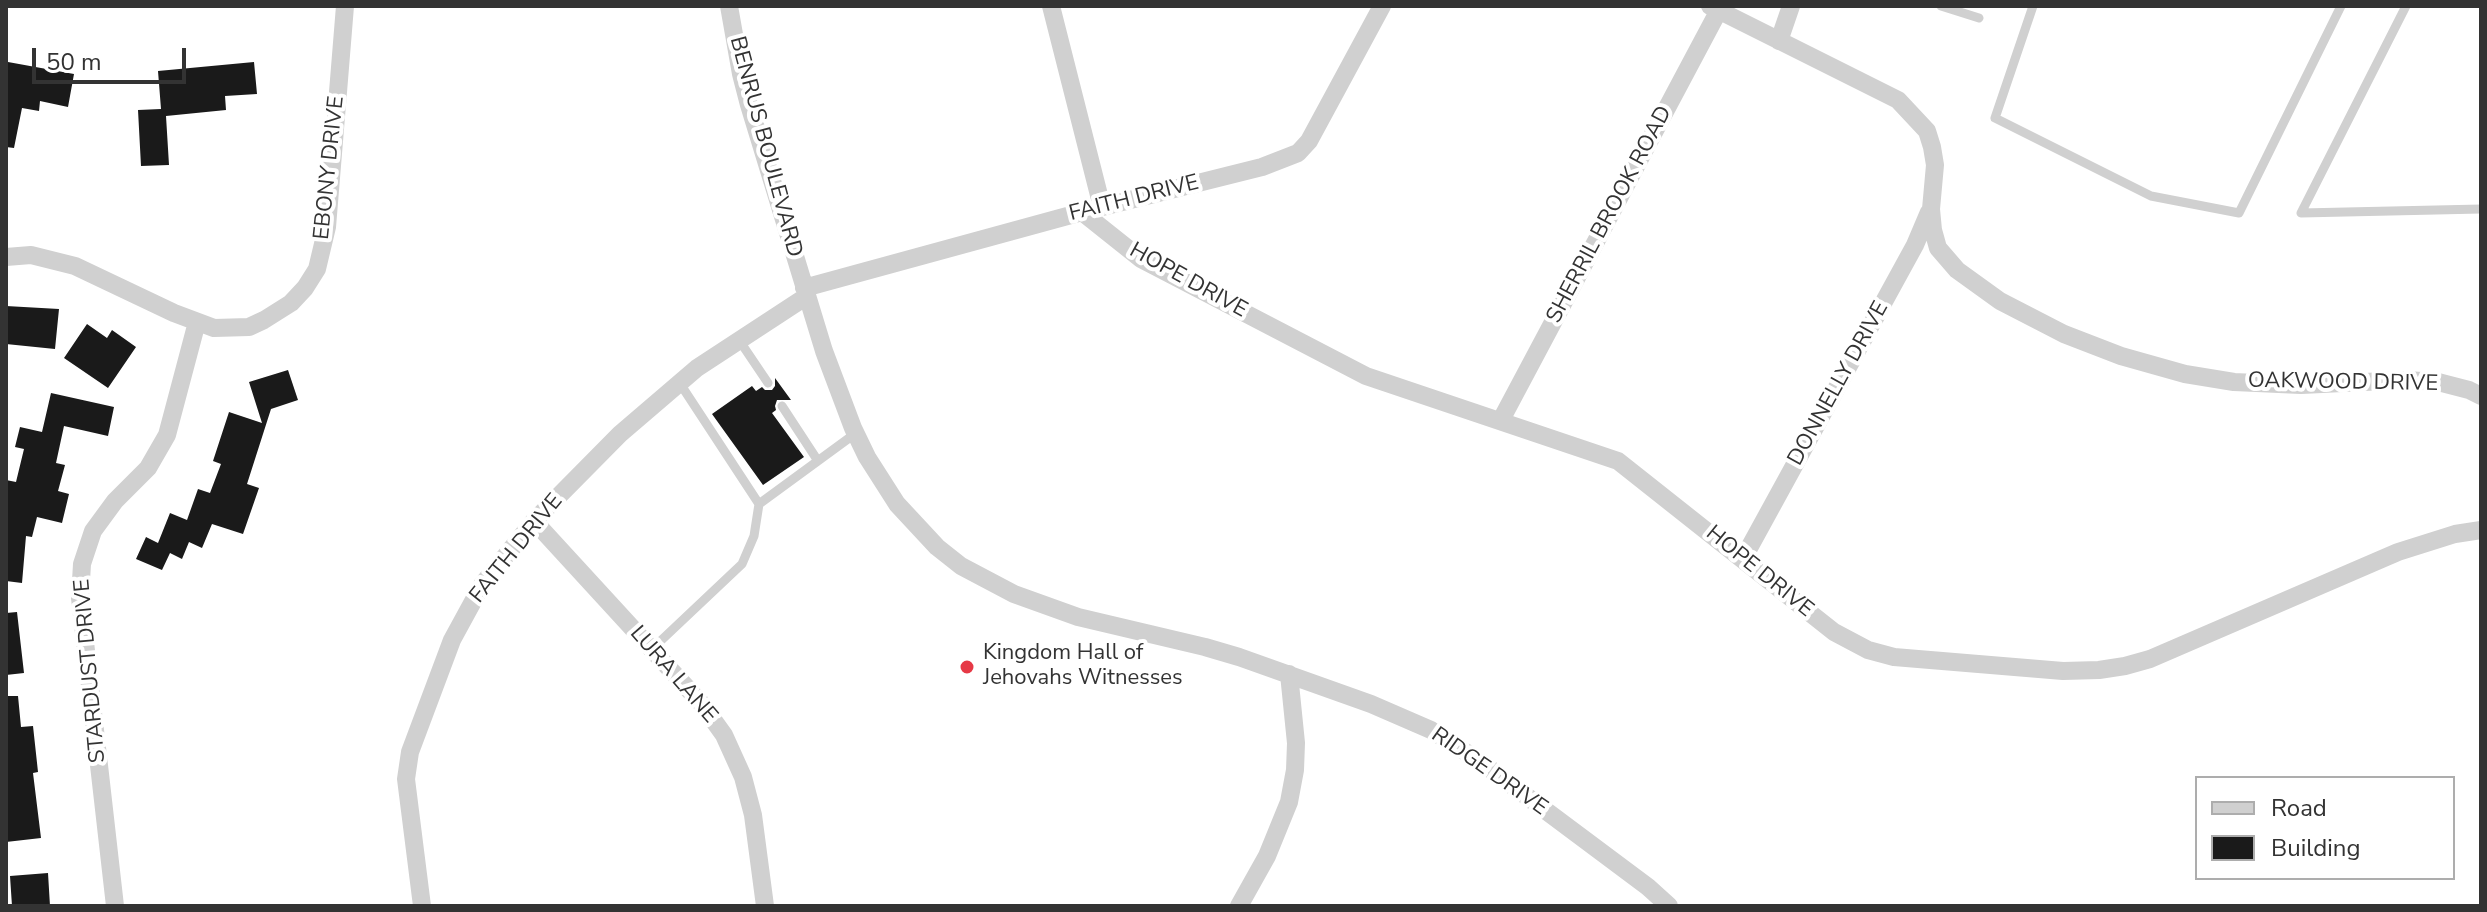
<!DOCTYPE html>
<html>
<head>
<meta charset="utf-8">
<style>
  body { margin:0 }
  #map { position:relative; width:2487px; height:912px; overflow:hidden; background:#fff; font-family:"Nunito Sans",sans-serif }
  canvas { display:block }
  .frame { position:absolute; inset:0; border:8px solid #333; pointer-events:none }
  .legend { position:absolute; left:2195px; top:776px; width:260px; height:104px; box-sizing:border-box; background:#fff; border:2px solid #adadad; margin:0; padding:10px 14px; list-style:none; font-size:24px; color:#333 }
  .legend li { display:flex; align-items:center; gap:16px; height:40px }
  .legend b { width:40px; border:2px solid #adadad }
  .scale { position:absolute; left:32px; top:48px; width:154px; height:36px; box-sizing:border-box; border:4px solid #333; border-top:0; padding-left:10px; font-size:24px; line-height:28px; white-space:nowrap; color:#333; -webkit-text-stroke:6px #fff; paint-order:stroke }
</style>
</head>
<body>
<div id="map">
<canvas width="2487" height="912"></canvas>
<div class="frame"></div>
<ul class="legend">
<li><b style="height:10px;background:#d0d0d0"></b>Road</li>
<li><b style="height:22px;background:#1a1a1a"></b>Building</li>
</ul>
<div class="scale">50 m</div>
</div>
<script>
const c = document.querySelector('canvas').getContext('2d');
c.lineJoin = 'round';
function paint(path, color) { c.fillStyle = color; c.fill(path, 'evenodd'); }
const poly = rows => new Path2D(rows.map(r => 'M' + r).join(''));
function trace(path, color, width, dash) { c.strokeStyle = color; c.lineWidth = width; c.lineCap = dash ? 'butt' : 'round'; c.setLineDash(dash || []); c.stroke(path); }
function write(font, color, halo, rows, align = 'center') {
  c.font = font + ' "Nunito Sans",sans-serif'; c.lineWidth = 8; c.setLineDash([]); c.textBaseline = 'middle'; c.strokeStyle = halo; c.fillStyle = color; for (const [text, x, y, turn = 0] of rows) {
    c.save(); c.translate(x, y); c.rotate((+turn || 0) * Math.PI / 180); c.textAlign = isNaN(turn) ? turn : align; if (halo) c.strokeText(text, 0, 0); c.fillText(text, 0, 0); c.restore();
  }
}
paint(poly([
  [8,62,74,74,68,107,40,101,39,111,22,108,14,148,6,147,6,73],
  [254,62,257,94,225,96,226,110,166,116,169,165,141,166,138,110,161,109,158,71],
  [6,306,59,309,55,349,6,344],
  [87,324,107,338,112,330,136,347,108,388,64,358],
  [288,370,298,400,271,409,247,484,259,488,243,534,212,524,202,548,189,542,182,559,170,553,162,570,136,559,146,537,158,543,170,513,187,520,198,489,210,493,221,464,213,461,229,412,262,423,249,382],
  [775,378,791,400,777,400,775,406,776,410,772,413,804,457,763,485,712,414,752,386,756,391,762,387,765,390,772,390,775,386],
  [51,393,114,407,108,436,64,426,56,463,65,465,58,491,69,494,62,523,37,517,32,537,26,536,22,583,6,581,6,480,16,482,24,449,15,447,20,427,42,432],
  [17,612,24,673,6,675,6,613],
  [6,696,18,696,21,727,33,726,38,772,33,773,41,838,6,842],
  [48,873,50,906,12,906,10,876]
]), '#1a1a1a');
trace(poly([
  [1941,6,1979,18],
  [2033,6,1995,118,2151,196,2239,213,2341,6],
  [2406,6,2301,213,2481,209],
  [739,340,768,383],
  [679,382,759,504],
  [782,406,818,461],
  [652,649,742,564,754,536,759,504,856,433]
]), '#d0d0d0', 9);
trace(poly([
  [729,6,741,74,749,105,824,351,853,428,867,457,897,504,937,547,961,566,1014,594,1078,617,1205,647,1239,657,1371,704,1431,730,1478,760,1648,887,1669,906],
  [1051,6,1102,207],
  [1710,6,1898,100,1927,131,1932,147,1935,165,1931,209,1933,230,1938,248,1957,270,2000,301,2064,334,2121,356,2185,374,2234,382,2301,385,2406,380,2438,382,2469,390,2481,396],
  [1779,41,1791,6],
  [1082,212,1141,259,1366,376,1618,461,1834,632,1868,650,1894,657,2063,671,2099,670,2125,666,2150,659,2398,552,2455,534,2481,530],
  [6,257,31,255,75,266,174,313,214,328,249,327,264,320,291,303,305,288,317,269,327,227,345,6],
  [804,288,1082,212,1262,167,1298,153,1309,141,1382,6],
  [1501,420,1719,10],
  [534,521,701,703,724,735,743,777,753,815,765,906],
  [1743,559,1915,245,1929,212],
  [115,906,80,598,82,564,93,531,115,501,148,468,167,435,197,322],
  [422,906,406,779,410,752,452,640,482,585,534,521,620,434,697,368,807,296],
  [1239,906,1267,856,1289,802,1295,770,1296,743,1289,674]
]), '#d0d0d0', 18);
for (const [x, y, r, color] of [
  [967,667,8,"#e63946"]
]) { const dot = new Path2D(); dot.arc(x, y, r, 0, 2 * Math.PI); c.fillStyle = color; c.fill(dot); trace(dot, '#fff', 3); }
write('22px', '#333', '#fff', [
  ["BENRUS BOULEVARD",765,147,75],
  ["EBONY DRIVE",330,168,-84],
  ["FAITH DRIVE",1134,199,-14],
  ["SHERRIL BROOK ROAD",1610,215,-62],
  ["HOPE DRIVE",1188,281,29],
  ["OAKWOOD DRIVE",2343,383,1],
  ["DONNELLY DRIVE",1839,384,-61],
  ["FAITH DRIVE",517,549,-51],
  ["HOPE DRIVE",1759,572,39],
  ["STARDUST DRIVE",91,671,-95],
  ["LURA LANE",673,675,49],
  ["RIDGE DRIVE",1489,772,35]
]);
write('22px', '#333', '#fff', [
  ["Kingdom Hall of",983,654],
  ["Jehovahs Witnesses",983,679]
], 'left');
</script>
</body>
</html>
